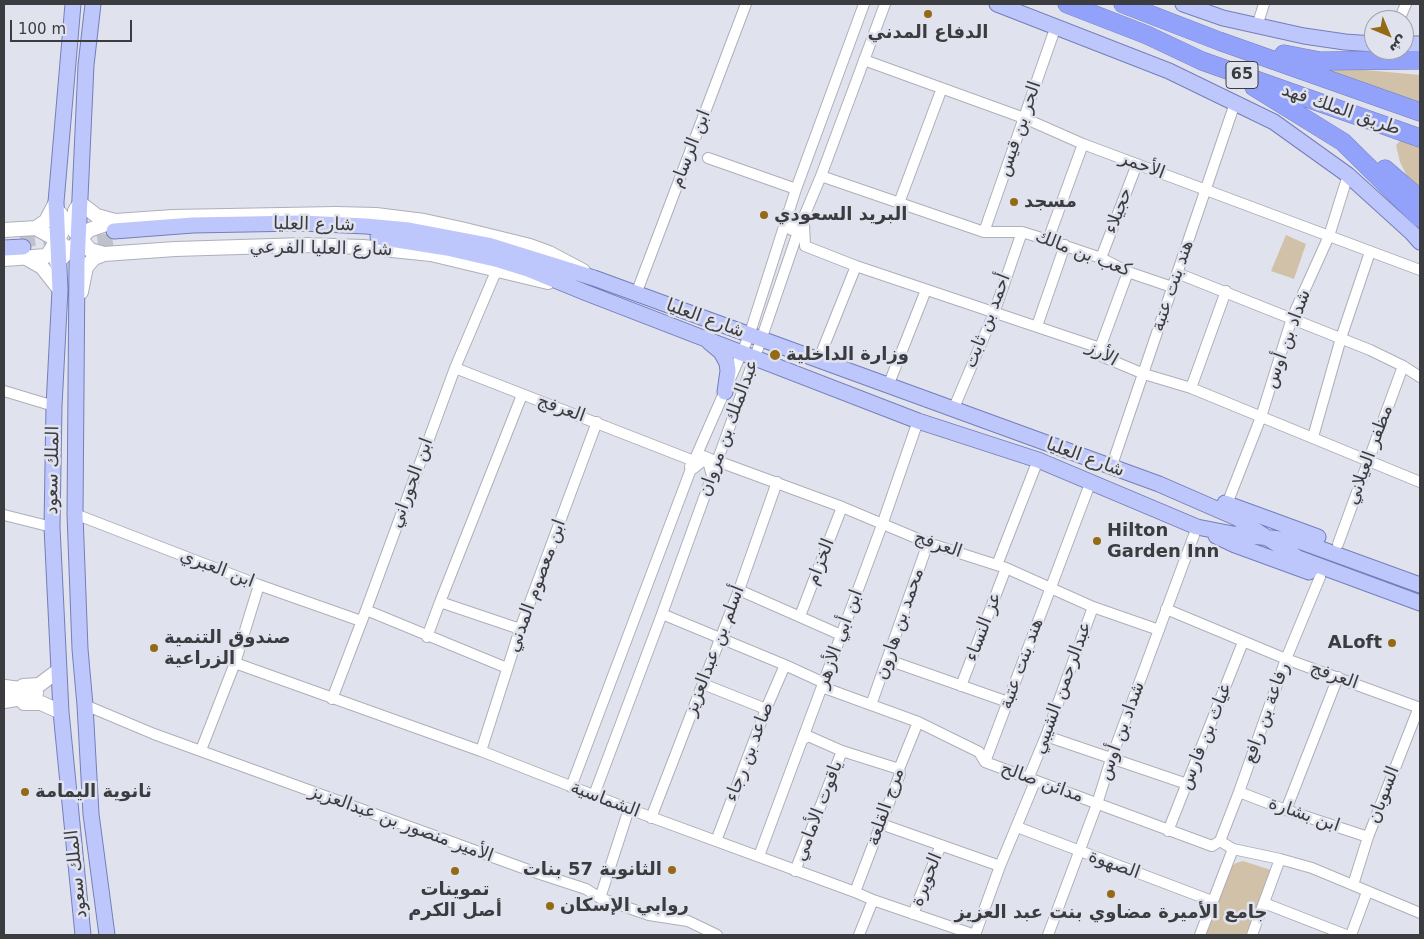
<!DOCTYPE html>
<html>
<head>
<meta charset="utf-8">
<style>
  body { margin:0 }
  #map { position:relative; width:1424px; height:939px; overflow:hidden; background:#e0e3ed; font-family:"DejaVu Sans",Cairo,sans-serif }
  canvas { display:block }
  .frame { position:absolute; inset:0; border:5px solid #3b3c40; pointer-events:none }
  .north { position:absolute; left:1364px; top:10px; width:50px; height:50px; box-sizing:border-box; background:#e0e3ed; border:1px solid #9ea0a8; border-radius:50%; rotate:135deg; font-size:14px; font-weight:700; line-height:20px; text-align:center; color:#3b3c40 }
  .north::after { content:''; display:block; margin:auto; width:18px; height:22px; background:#946a14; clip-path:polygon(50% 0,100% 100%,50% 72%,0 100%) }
  .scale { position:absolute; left:10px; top:20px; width:122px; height:22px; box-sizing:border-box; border:2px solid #3b3c40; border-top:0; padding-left:6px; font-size:15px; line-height:18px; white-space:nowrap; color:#3b3c40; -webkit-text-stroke:4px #e0e3ed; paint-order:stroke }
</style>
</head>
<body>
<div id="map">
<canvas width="1424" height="939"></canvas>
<div class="frame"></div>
<div class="north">ش</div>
<div class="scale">100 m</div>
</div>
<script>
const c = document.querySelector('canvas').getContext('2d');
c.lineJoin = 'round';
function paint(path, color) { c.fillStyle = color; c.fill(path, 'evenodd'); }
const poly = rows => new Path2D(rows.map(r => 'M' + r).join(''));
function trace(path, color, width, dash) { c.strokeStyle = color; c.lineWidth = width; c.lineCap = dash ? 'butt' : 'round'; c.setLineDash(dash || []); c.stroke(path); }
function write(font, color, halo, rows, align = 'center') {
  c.font = font + ' "DejaVu Sans",Cairo,sans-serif'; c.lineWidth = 5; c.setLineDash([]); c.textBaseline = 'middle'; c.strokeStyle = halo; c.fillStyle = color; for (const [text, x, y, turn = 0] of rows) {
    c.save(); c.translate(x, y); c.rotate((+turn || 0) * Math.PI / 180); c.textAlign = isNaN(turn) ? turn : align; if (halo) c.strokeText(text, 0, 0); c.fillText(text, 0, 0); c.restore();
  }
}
paint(poly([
  [1311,65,1420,75,1420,107],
  [1401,140,1420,147,1420,188,1407,176,1400,162,1396,145],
  [1286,235,1306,244,1294,279,1271,271],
  [1243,861,1271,870,1246,935,1206,935,1230,868,1236,863]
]), '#d0c1a8');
trace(poly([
  [20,240,60,236],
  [75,246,114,240]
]), '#bfc2ca', 15, [15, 8]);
const street = poly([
  [1399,20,1406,4],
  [1257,26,1264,4],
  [864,60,1024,118,1083,144,1420,270],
  [708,158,796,189],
  [821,176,984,232,1022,232,1048,240,1101,258,1128,272,1172,287],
  [899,203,942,88],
  [804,224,805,246,856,266,1100,348,1101,356,1144,374,1191,388,1420,482],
  [984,232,1056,26],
  [1048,240,1083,144],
  [1101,258,1137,164],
  [1177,273,1370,350,1403,366,1420,377],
  [636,294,746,4],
  [1037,326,1065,245],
  [1100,348,1128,272],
  [818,361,856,266],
  [455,368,694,461],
  [888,386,926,290],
  [1191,388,1226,291],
  [4,391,54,406],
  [953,410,994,313,1022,232],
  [1313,437,1341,338,1370,252],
  [717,461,842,507,928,543,1006,568,1093,607,1159,630],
  [1111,468,1235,103],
  [1227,504,1261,417,1292,318,1329,236,1348,175],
  [75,514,259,585,361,621],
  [4,515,52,527],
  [1338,544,1403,366],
  [997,565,1038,460],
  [739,590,841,635],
  [1166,609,1286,659,1420,708],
  [366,610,507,668],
  [662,614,785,665,822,682],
  [800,616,842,507],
  [520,629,440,602,522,395],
  [427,637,440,602],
  [888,660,1008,702],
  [235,663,481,751,629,809,855,892,873,900,975,935,1000,866,1034,784,1028,779,1046,736,1093,607],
  [703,684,766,709],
  [961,686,1006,568],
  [822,687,918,722,979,752,985,762,1212,846,1220,841,1239,792,1286,659,1320,577],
  [332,699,366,610,455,368,497,269],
  [85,705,154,734,534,872,586,889,600,898,649,915,688,921,717,935],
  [871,705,928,543],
  [1046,736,1187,784],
  [802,740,808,736,842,751,899,769],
  [201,750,235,663,259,585],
  [481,751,520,629,597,422],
  [985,762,1091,481],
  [571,787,694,461,749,336,796,189,864,4],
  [1239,792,1286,810,1368,837],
  [594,795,662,614,761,340,800,226,821,176,885,4],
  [1286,810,1338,677],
  [651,818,739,590,777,482],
  [881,824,1000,866],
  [1017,827,1212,901],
  [1168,831,1243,642],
  [716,841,766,709,785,665],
  [1220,841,1233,849,1280,859,1312,868,1420,913],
  [759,856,882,525,918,421],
  [795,871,842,751],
  [1353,885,1368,837,1419,707],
  [855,892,900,774,899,769,918,722],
  [600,898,629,809],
  [1264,903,1346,935],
  [913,914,941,845],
  [859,935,873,900],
  [1048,935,1097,804,1111,759,1197,527],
  [1200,935,1233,849],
  [1252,935,1280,859],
  [1351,935,1367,892]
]);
const secondary = poly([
  [57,210,90,250,104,254,175,249,305,245,363,247,431,254,548,282],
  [75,211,80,203,97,216,115,221],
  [788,215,789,224,792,228,800,226],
  [36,228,46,221,56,202],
  [4,230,36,228,57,240,64,246],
  [26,258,42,267,60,290],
  [4,259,47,256,61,234],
  [57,263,89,230,115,221,173,217,336,214,376,215,424,221,461,229,530,246,549,253,583,271],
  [81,292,86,267,94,258,104,254],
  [692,467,703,458,710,461,713,472],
  [23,686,39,685,59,670],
  [4,701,34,696,36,693,34,691,5,687],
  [24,703,41,703,61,712]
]);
const primary = poly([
  [73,4,56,202,60,290,54,406,52,527,61,712,83,935],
  [93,4,86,65,77,264,75,514,80,649,85,705,91,814,107,935],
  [997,4,1169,71,1274,122,1348,175,1412,233,1420,242],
  [1183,4,1223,18,1304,36,1345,42,1374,44],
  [1404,44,1420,44],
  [114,231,193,225,301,223,366,226,409,230,488,245,594,278,1159,484,1237,518,1298,558,1420,603],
  [378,237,447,248,499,260,528,269,584,292,918,421,1038,460,1197,527,1233,534,1299,541,1420,585],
  [4,248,23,247],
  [709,342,721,352,727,363,728,371,725,392],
  [1225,503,1318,537],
  [1216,536,1235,545,1309,572]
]);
const highway = poly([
  [1067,4,1147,35,1202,61,1420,138],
  [1123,4,1219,41,1420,112],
  [1284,54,1320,61,1420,60],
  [1254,87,1343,142,1420,218],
  [1385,169,1420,199]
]);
trace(street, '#adafb9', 12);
trace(secondary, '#adafb9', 16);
trace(primary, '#747eb9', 17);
trace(highway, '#747eb9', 19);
trace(street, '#fff', 10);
trace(secondary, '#fff', 14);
trace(primary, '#bec7fc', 15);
trace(highway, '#92a1fa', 18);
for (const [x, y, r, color] of [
  [928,14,5,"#946a14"],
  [1014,202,5,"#946a14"],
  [764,215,5,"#946a14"],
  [775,355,6,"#946a14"],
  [1097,541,5,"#946a14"],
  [1392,643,5,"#946a14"],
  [154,648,5,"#946a14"],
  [25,792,5,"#946a14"],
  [672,870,5,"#946a14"],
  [455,871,5,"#946a14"],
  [1111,894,5,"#946a14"],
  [550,906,5,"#946a14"]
]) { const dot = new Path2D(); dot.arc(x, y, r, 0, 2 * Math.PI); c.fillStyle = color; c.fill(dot); trace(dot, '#e0e3ed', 2); }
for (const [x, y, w] of [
  [1242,75,32]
]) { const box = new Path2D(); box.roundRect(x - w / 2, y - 13.5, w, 27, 4); c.fillStyle = '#e0e3ed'; c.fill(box); trace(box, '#3b3c40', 1); }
write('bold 16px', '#3b3c40', null, [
  ["65",1242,75]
]);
write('bold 18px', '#3b3c40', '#e0e3ed', [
  ["الدفاع المدني",928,33,"center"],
  ["مسجد",1024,202],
  ["البريد السعودي",774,215],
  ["وزارة الداخلية",786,355],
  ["Hilton",1107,531],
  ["Garden Inn",1107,552],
  ["صندوق التنمية",164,638],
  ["الزراعية",164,659],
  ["ALoft",1382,643,"right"],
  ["ثانوية اليمامة",35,792],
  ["الثانوية 57 بنات",662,870,"right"],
  ["تموينات",455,890,"center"],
  ["أصل الكرم",455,911,"center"],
  ["روابي الإسكان",560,906],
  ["جامع الأميرة مضاوي بنت عبد العزيز",1111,913,"center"]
], 'left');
write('18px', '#3b3c40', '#e0e3ed', [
  ["طريق الملك فهد",1341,110,19],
  ["الحر بن قيس",1020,129,-71],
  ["ابن الرسام",691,149,-69],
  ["الأحمر",1142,166,21],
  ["حجيلاء",1119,211,-69],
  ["شارع العليا",314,225,1],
  ["شارع العليا الفرعي",321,249,1],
  ["كعب بن مالك",1083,254,21],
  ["هند بنت عتبة",1173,286,-71],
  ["شارع العليا",705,319,20],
  ["أحمد بن ثابت",988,321,-69],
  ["شداد بن أوس",1288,339,-70],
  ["الأرز",1102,354,30],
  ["العرفج",561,409,20],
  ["عبدالملك بن مروان",729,428,-70],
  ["مظفر العيلاني",1370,455,-70],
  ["شارع العليا",1085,458,20],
  ["الملك سعود",53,470,-89],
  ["ابن الحوراني",412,483,-70],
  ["العرفج",938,545,19],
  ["الخزام",821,562,-69],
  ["ابن العبري",217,569,21],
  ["ابن معصوم المدني",537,586,-70],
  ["محمد بن هارون",900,624,-71],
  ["عز النساء",984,627,-69],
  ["ابن أبي الأزهر",840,639,-70],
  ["أسلم بن عبدالعزيز",715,651,-69],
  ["هند بنت عتبة",1022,664,-70],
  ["العرفج",1334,676,20],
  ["عبدالرحمن الشيبي",1063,688,-70],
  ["رفاعة بن رافع",1267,713,-70],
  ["شداد بن أوس",1122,731,-70],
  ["غياث بن فارس",1206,737,-68],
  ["صاعد بن رجاء",750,752,-69],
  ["مدائن صالح",1042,783,20],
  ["السوبان",1384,795,-69],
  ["الشماسية",605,800,21],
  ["مرج القلعة",886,807,-71],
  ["ياقوت الأمامي",819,811,-69],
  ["ابن بشارة",1304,815,19],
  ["الأمير منصور بن عبدالعزيز",401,824,20],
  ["الصهوة",1114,865,20],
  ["الملك سعود",77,874,-96],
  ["الحويرة",927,880,-68]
]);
</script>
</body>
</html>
